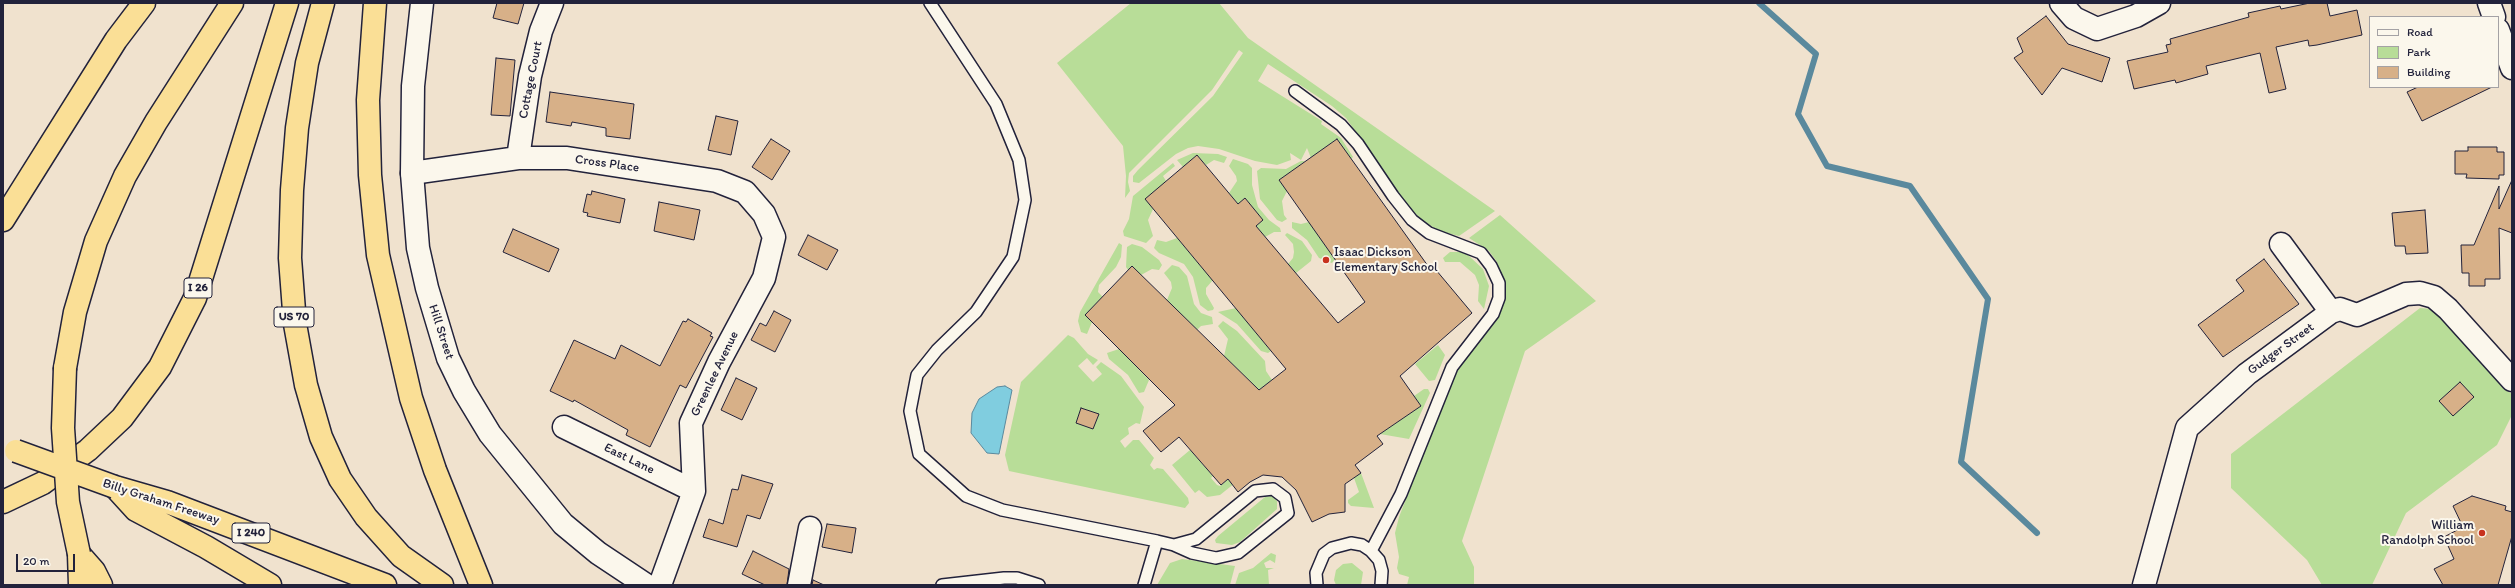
<!DOCTYPE html>
<html>
<head>
<meta charset="utf-8">
<style>
  body { margin:0 }
  #map { position:relative; width:2515px; height:588px; overflow:hidden; background:#f0e2ce; font-family:Itim,sans-serif }
  canvas { display:block }
  .frame { position:absolute; inset:0; border:4px solid #22223b; pointer-events:none }
  .legend { position:absolute; left:2369px; top:16px; width:130px; height:72px; box-sizing:border-box; background:#fbf7ec; border:1px solid #a4a2a5; margin:0; padding:5px 7px; list-style:none; font-size:12px; color:#22223b }
  .legend li { display:flex; align-items:center; gap:8px; height:20px }
  .legend b { width:20px; border:1px solid #a4a2a5 }
  .scale { position:absolute; left:16px; top:554px; width:59px; height:18px; box-sizing:border-box; border:2px solid #22223b; border-top:0; padding-left:5px; font-size:12px; line-height:14px; white-space:nowrap; color:#22223b; -webkit-text-stroke:3px #fbf7ec; paint-order:stroke }
</style>
</head>
<body>
<div id="map">
<canvas width="2515" height="588"></canvas>
<div class="frame"></div>
<ul class="legend">
<li><b style="height:5px;background:#fbf7ec"></b>Road</li>
<li><b style="height:11px;background:#b8dd98"></b>Park</li>
<li><b style="height:11px;background:#d7b088"></b>Building</li>
</ul>
<div class="scale">20 m</div>
</div>
<script>
const c = document.querySelector('canvas').getContext('2d');
c.lineJoin = 'round';
function paint(path, color) { c.fillStyle = color; c.fill(path, 'evenodd'); }
const poly = rows => new Path2D(rows.map(r => 'M' + r).join(''));
function trace(path, color, width, dash) { c.strokeStyle = color; c.lineWidth = width; c.lineCap = dash ? 'butt' : 'round'; c.setLineDash(dash || []); c.stroke(path); }
function write(font, color, halo, rows, align = 'center') {
  c.font = font + ' Itim,sans-serif'; c.lineWidth = 4; c.setLineDash([]); c.textBaseline = 'middle'; c.strokeStyle = halo; c.fillStyle = color; for (const [text, x, y, turn = 0] of rows) {
    c.save(); c.translate(x, y); c.rotate((+turn || 0) * Math.PI / 180); c.textAlign = isNaN(turn) ? turn : align; if (halo) c.strokeText(text, 0, 0); c.fillText(text, 0, 0); c.restore();
  }
}
paint(poly([
  [1131,3,1219,3,1248,38,1495,211,1459,236,1439,231,1422,220,1409,208,1346,118,1332,106,1268,64,1258,81,1322,121,1321,124,1341,138,1353,157,1351,159,1337,139,1311,158,1307,148,1301,160,1290,153,1291,160,1277,165,1255,161,1219,149,1198,146,1188,148,1176,154,1139,183,1133,182,1133,176,1138,170,1213,96,1243,53,1239,50,1212,90,1129,173,1128,182,1130,191,1125,198,1126,176,1123,146,1057,63],
  [1193,153,1218,154,1227,157,1224,163,1214,160,1206,165,1197,155,1183,167,1177,160],
  [1233,159,1248,164,1252,168,1252,185,1258,207,1269,220,1280,228,1281,232,1274,232,1265,237,1256,226,1263,220,1245,198,1238,204,1229,193,1237,181,1236,176,1229,166],
  [1301,161,1305,161,1280,180,1287,191,1282,201,1284,215,1287,219,1282,222,1277,220,1260,199,1257,171,1261,168,1286,169],
  [1173,163,1175,166,1163,176,1166,181,1148,220,1153,236,1146,243,1124,236,1123,231,1129,219,1133,196],
  [1500,215,1596,301,1525,351,1462,541,1474,567,1474,585,1407,585,1409,577,1399,574,1397,568,1399,557,1395,533,1399,517,1455,373,1471,349,1492,326,1503,305,1505,290,1497,262,1489,251,1469,238],
  [1292,222,1301,224,1309,222,1335,259,1332,263,1319,258,1307,240,1292,228],
  [1287,233,1302,241,1312,255,1311,261,1296,273,1288,264,1293,258,1294,252,1293,244,1285,235],
  [1177,238,1213,280,1206,288,1206,294,1214,308,1213,310,1208,311,1200,305,1193,277,1184,264,1159,253,1154,248,1157,240,1166,242],
  [1119,243,1122,245,1121,257,1116,267,1099,285,1098,292,1103,297,1085,315,1092,322,1087,334,1081,332,1078,321,1080,312],
  [1132,244,1142,247,1159,260,1162,265,1159,270,1152,269,1141,275,1128,270,1126,267,1127,247],
  [1450,252,1461,252,1468,255,1483,269,1489,286,1484,309,1478,301,1479,285,1475,275,1460,262,1445,262,1443,258],
  [1172,265,1179,267,1187,276,1194,304,1201,313,1212,317,1213,324,1201,326,1197,330,1167,300,1172,288,1171,282,1164,273],
  [1236,308,1271,351,1268,353,1261,351,1237,324,1218,312],
  [2420,308,2432,309,2440,314,2504,389,2512,394,2512,415,2497,445,2406,513,2372,585,2322,585,2307,560,2231,488,2231,454],
  [1223,321,1237,331,1265,361,1266,371,1272,380,1259,390,1224,356,1228,339,1218,326],
  [1068,335,1074,338,1088,354,1098,360,1093,365,1087,358,1078,366,1093,382,1102,374,1096,367,1101,362,1121,376,1144,407,1140,424,1136,423,1128,428,1129,434,1120,441,1125,448,1133,440,1139,440,1154,458,1150,465,1154,470,1157,468,1163,469,1188,498,1189,503,1185,508,1009,471,1005,455,1021,382],
  [1438,345,1445,355,1435,380,1429,381,1415,364],
  [1119,349,1149,380,1144,392,1139,393,1128,375,1109,359,1107,353],
  [1424,389,1428,389,1430,393,1409,439,1380,434,1421,406,1414,396],
  [1190,450,1213,476,1211,478,1217,485,1220,486,1229,478,1245,475,1220,495,1207,497,1199,490,1195,493,1172,465],
  [1361,473,1374,508,1351,506,1348,503,1348,500,1359,492,1354,478],
  [1272,496,1277,501,1277,509,1240,542,1232,545,1216,543,1215,540,1218,536,1265,497],
  [1271,553,1276,555,1275,563,1270,560,1264,563,1266,568,1274,568,1268,570,1269,585,1235,585,1239,573,1253,568],
  [1182,559,1235,566,1230,585,1157,585,1170,563],
  [1352,563,1363,572,1361,585,1336,585,1334,580,1336,570,1343,564]
]), '#b8dd98');
const water = poly([
  [1005,386,1012,390,999,454,987,453,971,433,972,413,979,399,997,387,1005,386]
]);
paint(water, '#80cddf');
trace(water, '#5a899d', 1);
trace(poly([
  [1759,3,1816,54,1798,114,1827,166,1910,186,1988,299,1961,462,2037,533]
]), '#5a899d', 6);
const building = poly([
  [497,3,524,3,518,24,493,18,497,3],
  [2310,3,2327,3,2330,16,2357,10,2362,35,2317,45,2309,46,2308,40,2276,47,2286,89,2269,93,2260,53,2206,66,2208,74,2176,83,2175,80,2134,89,2127,61,2168,52,2166,45,2171,44,2170,39,2249,17,2248,13,2280,6,2281,9,2310,3],
  [2046,16,2068,44,2110,58,2102,82,2062,68,2042,95,2014,58,2023,52,2017,38,2046,16],
  [496,58,515,60,510,116,491,115,496,58],
  [2418,87,2492,87,2422,121,2407,92,2418,87],
  [550,92,634,104,630,139,606,136,606,128,572,122,571,126,546,122,550,92],
  [716,116,738,121,731,155,708,150,716,116],
  [771,139,790,151,772,180,752,167,771,139],
  [1337,139,1428,266,1431,264,1472,313,1400,376,1421,406,1377,436,1383,444,1355,465,1361,473,1345,484,1345,512,1329,514,1312,522,1296,490,1282,477,1263,475,1250,482,1238,492,1228,479,1221,485,1179,437,1161,452,1143,431,1175,405,1085,315,1132,266,1259,390,1286,369,1145,199,1197,155,1238,204,1245,198,1263,220,1256,226,1338,323,1365,302,1279,180,1337,139],
  [2468,147,2497,147,2497,152,2504,152,2504,175,2499,175,2499,179,2466,178,2467,174,2455,174,2455,151,2468,151,2468,147],
  [2512,180,2512,233,2499,228,2500,279,2485,279,2485,286,2469,286,2469,273,2462,273,2461,245,2474,245,2499,186,2499,209,2512,180],
  [592,191,625,199,620,223,587,216,588,213,583,212,587,194,591,195,592,191],
  [659,202,700,210,694,240,654,231,659,202],
  [2425,210,2428,253,2406,254,2405,246,2395,246,2392,213,2425,210],
  [513,229,559,249,549,272,503,252,513,229],
  [808,235,838,250,827,270,798,255,808,235],
  [2264,259,2299,304,2223,357,2198,325,2244,291,2236,280,2264,259],
  [774,311,791,320,775,352,751,340,760,323,766,326,774,311],
  [688,319,712,333,710,336,713,337,686,388,680,385,650,447,626,435,628,430,574,400,573,402,550,391,574,340,615,359,621,345,660,366,683,321,686,322,688,319],
  [736,378,757,388,742,420,721,410,736,378],
  [2460,382,2474,397,2453,416,2439,401,2460,382],
  [1081,408,1099,414,1093,429,1076,423,1081,408],
  [742,475,773,484,760,519,747,515,737,547,703,537,709,519,723,524,732,489,738,490,742,475],
  [2472,496,2506,506,2505,510,2512,512,2512,536,2498,585,2443,585,2434,569,2454,559,2444,537,2463,527,2453,506,2472,496],
  [827,524,856,528,852,553,822,547,827,524],
  [753,551,789,569,787,585,765,585,742,574,753,551],
  [813,580,824,585,812,585,813,580]
]);
paint(building, '#d7b088');
trace(building, '#22223b', 1);
const service = poly([
  [930,3,996,104,1019,160,1025,200,1013,257,976,312,937,350,917,375,910,411,919,454,966,496,1002,510,1157,541,1174,545,1192,553,1216,558,1238,553,1288,513,1285,498,1273,489,1255,491,1196,539,1174,545],
  [1295,91,1341,125,1358,144,1393,196,1412,220,1429,233,1481,253,1491,266,1499,283,1499,298,1493,314,1452,367,1401,494,1371,551],
  [942,585,1004,578,1017,578,1039,585],
  [1144,585,1157,541],
  [1317,585,1316,573,1324,554,1332,548,1351,543,1362,545,1371,551,1379,560,1382,571,1381,585]
]);
const minor = poly([
  [2061,3,2074,18,2097,29,2136,16,2159,3],
  [2489,3,2494,17],
  [2498,30,2512,68],
  [518,158,530,76,541,31,552,3],
  [412,173,518,158,567,158,717,181,745,192,764,214,774,237,764,278,719,362,691,423,694,491,660,585],
  [2281,244,2331,312],
  [564,427,694,491],
  [799,585,810,528],
  [2144,585,2187,428,2247,374,2331,312,2340,309,2357,315,2406,294,2420,293,2434,297,2448,309,2512,380]
]);
const tertiary = poly([
  [422,3,413,86,412,173,418,248,427,288,448,358,464,391,490,434,563,524,598,553,646,585]
]);
const motorway = poly([
  [323,3,307,63,297,128,292,190,290,258,295,324,306,385,321,437,340,479,366,517,401,556,442,585],
  [375,3,368,100,370,175,378,255,411,398,435,470,481,585],
  [3,220,116,40,144,3],
  [65,368,75,312,96,241,125,176,156,122,232,3],
  [115,487,167,502,385,585],
  [115,487,136,510,206,547,270,585],
  [3,502,43,483,88,450,122,418,160,367,195,298,287,3],
  [79,554,94,571,101,585],
  [79,554,80,585]
]);
trace(service, '#22223b', 14);
trace(minor, '#22223b', 25);
trace(tertiary, '#22223b', 25);
trace(motorway, '#22223b', 25);
trace(service, '#fbf7ec', 11);
trace(minor, '#fbf7ec', 22);
trace(tertiary, '#fbf7ec', 22);
trace(motorway, '#fadf96', 22);
const motorwayBridge = poly([
  [65,368,63,428,68,502,79,554],
  [16,451,115,487]
]);
trace(motorwayBridge, '#22223b', 25, []);
trace(motorwayBridge, '#fadf96', 22);
for (const [x, y, r, color] of [
  [1326,260,4,"#c8321e"],
  [2482,533,4,"#c8321e"]
]) { const dot = new Path2D(); dot.arc(x, y, r, 0, 2 * Math.PI); c.fillStyle = color; c.fill(dot); trace(dot, '#fbf7ec', 1.5); }
for (const [x, y, w] of [
  [198,288,28],
  [294,317,40],
  [251,533,38]
]) { const box = new Path2D(); box.roundRect(x - w / 2, y - 10, w, 20, 3); c.fillStyle = '#fbf7ec'; c.fill(box); trace(box, '#22223b', 1); }
write('bold 12px', '#22223b', null, [
  ["I 26",198,288],
  ["US 70",294,317],
  ["I 240",251,533]
]);
write('13px', '#22223b', '#fbf7ec', [
  ["Cottage Court",531,80,-79],
  ["Cross Place",607,164,8],
  ["Hill Street",441,332,72],
  ["Gudger Street",2281,349,-36],
  ["Greenlee Avenue",715,374,-64],
  ["East Lane",629,459,26],
  ["Billy Graham Freeway",161,502,18]
]);
write('13px', '#22223b', '#fbf7ec', [
  ["Isaac Dickson",1334,253],
  ["Elementary School",1334,268],
  ["William",2474,526,"right"],
  ["Randolph School",2474,541,"right"]
], 'left');
</script>
</body>
</html>
